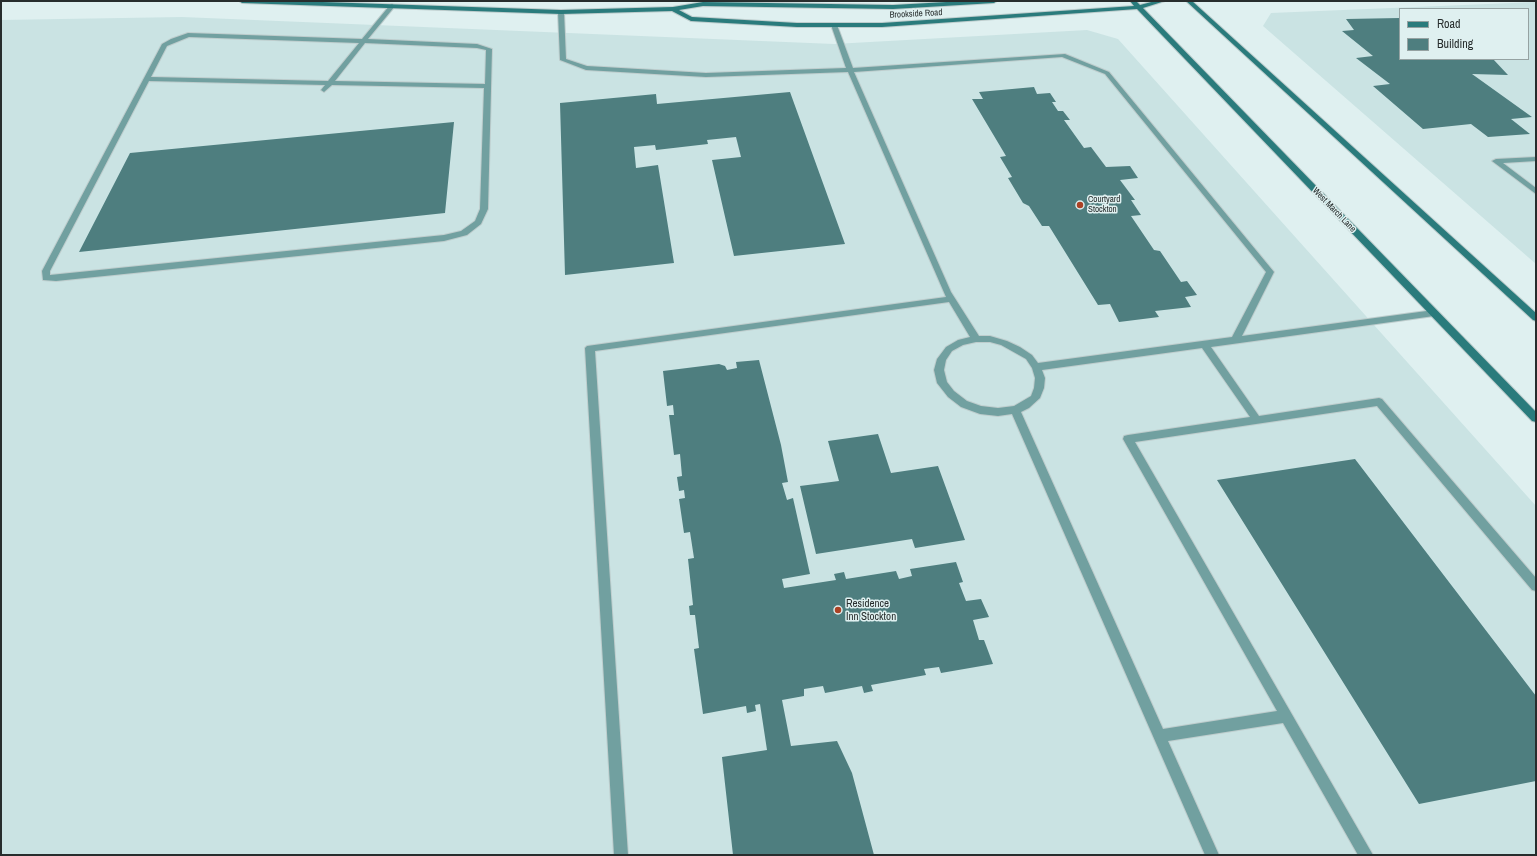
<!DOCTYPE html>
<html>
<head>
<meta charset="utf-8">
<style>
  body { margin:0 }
  #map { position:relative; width:1537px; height:856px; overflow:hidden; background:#dff0f0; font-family:"Archivo Narrow",sans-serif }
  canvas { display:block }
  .frame { position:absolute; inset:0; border:2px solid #272d2d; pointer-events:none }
  .legend { position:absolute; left:1399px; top:8px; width:130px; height:52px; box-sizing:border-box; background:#dff0f0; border:1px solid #95a2a2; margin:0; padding:5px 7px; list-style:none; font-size:12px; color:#272d2d }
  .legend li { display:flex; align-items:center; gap:8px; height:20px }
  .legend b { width:20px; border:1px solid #95a2a2 }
</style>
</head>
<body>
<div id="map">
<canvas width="1537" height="856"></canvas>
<div class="frame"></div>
<ul class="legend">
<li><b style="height:5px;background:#2a7b7c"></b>Road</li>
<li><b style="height:11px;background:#4e7e7f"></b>Building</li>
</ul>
</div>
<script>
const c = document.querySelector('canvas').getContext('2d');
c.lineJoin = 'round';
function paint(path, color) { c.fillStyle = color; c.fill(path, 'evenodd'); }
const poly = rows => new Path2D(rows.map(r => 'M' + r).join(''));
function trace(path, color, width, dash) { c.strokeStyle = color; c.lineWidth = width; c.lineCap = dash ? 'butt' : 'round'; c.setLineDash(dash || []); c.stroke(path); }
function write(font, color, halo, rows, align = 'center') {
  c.font = font + ' "Archivo Narrow",sans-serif'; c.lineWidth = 3; c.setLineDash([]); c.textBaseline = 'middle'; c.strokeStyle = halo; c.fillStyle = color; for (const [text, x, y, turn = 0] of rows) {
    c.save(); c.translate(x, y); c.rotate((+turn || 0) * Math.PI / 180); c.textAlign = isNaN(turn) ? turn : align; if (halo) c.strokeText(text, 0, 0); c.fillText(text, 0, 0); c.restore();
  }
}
paint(poly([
  [1536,2,1536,264,1263,26,1271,13],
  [1400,9,1528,9,1528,59,1400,59],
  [182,17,834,44,1087,30,1118,39,1536,506,1536,855,1,855,1,20]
]), '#cae3e3');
paint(poly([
  [1400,18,1400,59,1493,59,1508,75,1472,74,1532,117,1511,119,1530,134,1488,137,1471,124,1423,129,1373,86,1390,84,1356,58,1373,56,1342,31,1354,30,1346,19],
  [1034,87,1037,94,1050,93,1056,102,1052,102,1058,111,1063,111,1070,120,1064,120,1084,148,1091,147,1106,167,1130,166,1138,178,1120,180,1135,200,1131,200,1141,215,1131,216,1154,250,1160,251,1181,282,1187,281,1197,295,1185,297,1191,307,1155,311,1159,317,1119,322,1110,304,1098,305,1049,226,1042,226,1029,206,1023,203,1008,178,1012,177,1000,157,1006,156,972,99,983,99,979,92],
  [790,92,845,244,734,256,712,160,741,157,736,137,707,140,708,144,656,150,655,145,634,147,636,168,658,165,674,263,565,275,560,103,656,94,657,104],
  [454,122,445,213,79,252,130,153],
  [759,360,781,445,788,482,782,483,787,500,793,498,810,574,782,579,784,588,836,580,834,574,844,572,846,579,896,571,899,579,912,576,910,569,956,562,963,582,959,583,966,601,981,599,989,617,973,620,979,640,984,640,993,664,941,673,939,667,924,669,926,675,871,685,873,691,864,693,862,686,825,693,823,686,804,689,804,696,782,700,791,746,837,741,852,773,874,855,733,855,722,757,767,750,760,704,755,705,756,711,747,713,746,706,703,714,694,649,699,648,695,615,690,615,689,606,693,605,688,559,694,558,690,532,684,533,679,499,685,498,684,490,679,491,677,477,682,476,680,454,674,455,669,415,674,415,673,405,667,406,663,371,719,364,725,366,727,370,737,368,736,362],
  [878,434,891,473,938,466,965,540,915,548,912,539,816,554,800,486,839,481,828,441],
  [1355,459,1536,696,1536,781,1419,804,1217,480]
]), '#4e7e7f');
const lane = poly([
  [392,4,395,6,368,39,477,44,492,49,488,209,481,224,467,235,444,241,56,281,43,280,42,271,162,44,171,39,188,33,362,39,390,5,392,4],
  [189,37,359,43,328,81,151,77,167,46,189,37],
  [365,43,477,48,486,50,485,84,335,81,365,43],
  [149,81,325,85,321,90,324,92,332,85,484,88,480,209,475,221,461,231,444,235,50,275,50,271,149,81],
  [561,10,564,12,566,59,587,66,706,73,846,68,831,25,834,23,837,25,853,68,1065,54,1109,72,1274,272,1242,336,1434,310,1437,311,1438,313,1434,316,1211,347,1259,416,1379,398,1382,399,1536,578,1536,591,1532,590,1377,406,1135,442,1373,855,1358,855,1283,723,1168,741,1219,855,1205,855,1012,414,998,416,980,414,961,407,948,397,937,383,934,370,937,359,946,347,958,340,970,337,949,302,595,351,628,855,614,855,585,348,587,346,946,297,848,72,706,77,586,70,560,60,558,12,561,10],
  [1062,57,1105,74,1266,272,1232,337,1038,363,1032,355,1020,347,1007,341,990,336,979,336,951,292,854,72,1062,57],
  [976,342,990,342,1001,345,1026,359,1032,368,1035,378,1034,388,1031,396,1014,406,998,408,981,406,967,401,954,391,947,382,944,370,946,360,952,351,963,345,976,342],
  [1202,348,1250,417,1128,435,1124,436,1123,439,1277,711,1163,729,1021,412,1029,408,1040,398,1044,388,1045,378,1042,370,1202,348],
  [1536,157,1536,161,1503,163,1536,188,1536,194,1492,161,1496,159,1536,157]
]);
const secondary = poly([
  [239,1,293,1,561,10,673,7,703,2,893,5,964,1,997,1,994,3,893,9,703,6,679,10,692,17,797,23,882,23,1134,6,1130,1,1136,1,1140,5,1155,1,1165,1,1143,8,1536,412,1536,422,1532,421,1137,9,882,27,797,27,691,21,672,11,561,14,242,3,239,1],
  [1186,1,1192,1,1536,313,1536,321,1533,320,1186,1]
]);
trace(lane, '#becdcd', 2);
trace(secondary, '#becdcd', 2);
paint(lane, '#71a0a0');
paint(secondary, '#2a7b7c');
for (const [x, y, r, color] of [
  [1080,205,4,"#ab4225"],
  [838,610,4,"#ab4225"]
]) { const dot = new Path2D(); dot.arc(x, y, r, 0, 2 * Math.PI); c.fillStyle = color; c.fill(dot); trace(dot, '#dff0f0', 1.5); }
write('9px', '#272d2d', '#dff0f0', [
  ["Brookside Road",916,14,-3],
  ["West March Lane",1334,210,46]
]);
write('9px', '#272d2d', '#dff0f0', [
  ["Courtyard",1088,200],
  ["Stockton",1088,210]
], 'left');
write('11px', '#272d2d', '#dff0f0', [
  ["Residence",846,604],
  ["Inn Stockton",846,617]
], 'left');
</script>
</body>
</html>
